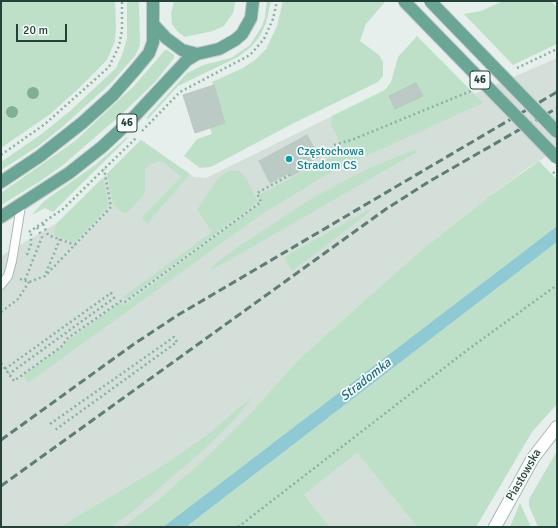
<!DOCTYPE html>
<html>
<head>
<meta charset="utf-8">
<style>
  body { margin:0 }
  #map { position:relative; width:558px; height:528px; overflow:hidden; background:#e6efeb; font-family:Signika,sans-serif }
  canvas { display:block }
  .frame { position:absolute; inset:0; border:2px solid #24423a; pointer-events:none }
  .scale { position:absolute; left:16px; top:24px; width:51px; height:18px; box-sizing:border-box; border:2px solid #24423a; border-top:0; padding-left:5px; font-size:12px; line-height:14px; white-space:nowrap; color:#24423a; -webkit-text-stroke:3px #f7fbf9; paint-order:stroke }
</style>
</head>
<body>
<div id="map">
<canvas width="558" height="528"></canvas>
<div class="frame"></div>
<div class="scale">20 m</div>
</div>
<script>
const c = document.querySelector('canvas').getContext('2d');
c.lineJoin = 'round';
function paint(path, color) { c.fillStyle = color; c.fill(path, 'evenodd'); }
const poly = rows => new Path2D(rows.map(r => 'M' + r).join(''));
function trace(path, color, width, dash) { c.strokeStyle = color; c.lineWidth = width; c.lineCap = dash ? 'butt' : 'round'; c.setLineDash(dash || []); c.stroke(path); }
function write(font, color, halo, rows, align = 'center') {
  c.font = font + ' Signika,sans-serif'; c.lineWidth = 3.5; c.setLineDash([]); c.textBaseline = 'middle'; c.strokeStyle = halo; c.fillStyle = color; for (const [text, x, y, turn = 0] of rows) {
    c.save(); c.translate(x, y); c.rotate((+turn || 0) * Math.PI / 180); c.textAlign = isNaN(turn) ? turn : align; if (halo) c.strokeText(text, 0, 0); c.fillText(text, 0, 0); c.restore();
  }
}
paint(poly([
  [557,58,557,150,529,167,490,196,420,251,300,358,244,420,203,460,160,498,123,527,1,527,1,256,57,223,141,140,194,177,206,178,385,90,441,60,474,94],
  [357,453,417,527,330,527,304,495]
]), '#d4dfda');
paint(poly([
  [1,1,115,1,116,26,115,41,107,60,76,91,49,115,1,148],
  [127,1,139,2,140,45,135,56,110,84,61,128,37,147,1,170,1,162,43,133,70,111,116,68,122,55,127,38],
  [174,1,235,1,235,3,233,13,224,26,213,31,185,37,178,32,172,24,171,13],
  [267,1,271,1,266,23,260,36,251,47,238,57,178,86,147,120,147,117,187,73,203,65,231,58,250,45,262,26,265,17],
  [283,1,383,1,385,2,366,24,360,41,379,55,383,62,383,76,378,82,292,124,211,167,200,168,184,156,197,139,212,134,210,128,225,123,212,82,243,68,255,60,266,49,277,26],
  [503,1,551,1,557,8,557,44,513,65,464,14,481,11],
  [417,36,483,103,333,171,262,214,28,383,23,376,65,345,67,341,120,303,125,305,262,202,259,195,344,150,331,125,332,116,385,90,391,82,398,57],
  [165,50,167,50,174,55,174,58,156,81,123,113,63,165,39,182,1,205,1,193,75,141,134,86],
  [129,137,53,212,45,208,32,215,43,202,95,165,126,138],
  [141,140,190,174,147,224,143,220,143,216,181,177,162,161,150,164,145,170,145,191,143,196,127,213,123,213,116,207,113,204,107,174],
  [416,149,417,152,212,270,211,267,235,249,314,197,367,169],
  [539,161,557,180,557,226,163,527,123,527,160,498,203,460,244,420,300,358,420,251,490,196],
  [230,170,239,171,246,178,258,202,125,300,123,297,212,232,197,210,218,178],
  [103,178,109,206,74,243,53,234,57,223],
  [368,210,370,212,292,271,284,257],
  [557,242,557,404,532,432,476,527,417,527,357,453,304,495,330,527,186,527],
  [253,396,236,418,209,445,132,512,111,527,60,527,164,465,206,436],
  [557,451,557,527,538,527,529,506,529,499],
  [520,503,531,527,510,527]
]), '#bfe0c8');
paint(poly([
  [557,226,557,242,186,527,163,527]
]), '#8ec9d4');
const building = poly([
  [416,83,423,96,395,109,389,96,416,83],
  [214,85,225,123,195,133,183,95,214,85],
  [307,135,319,157,310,162,312,165,291,176,289,173,270,183,259,161,307,135]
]);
paint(building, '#bbcac4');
trace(building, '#b8c9c2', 1);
const service = poly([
  [1,285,8,276,12,261,21,206]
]);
const tertiary = poly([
  [495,527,533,458,557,427]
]);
const primary = poly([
  [153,24,166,38,182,50,197,54,219,49,235,40,242,34,251,18,253,1],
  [1,182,40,156,82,123,113,95,135,70,149,53,153,42,153,1],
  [1,217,69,173,102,147,131,120,187,60,197,54]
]);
trace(service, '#a8b8b2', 10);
trace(tertiary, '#a8b8b2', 14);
trace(primary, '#c2cac8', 14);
trace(poly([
  [517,68,557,49],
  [142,131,180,92,250,55,264,39,273,19,277,1],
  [334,145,354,139,471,91],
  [1,155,45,124,109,67,119,46,122,30,122,1],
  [43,224,48,235,75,245],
  [29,232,63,209,136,138],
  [27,255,31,244,31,233],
  [46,273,60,239],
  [20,279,29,282,45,276,111,207,104,169],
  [25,280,42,237,37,227],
  [1,312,18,299,29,282],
  [1,363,14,381,61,347,68,338,121,301,125,302,261,202,257,193,290,175],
  [5,369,111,293,114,298,9,374],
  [50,424,174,337,177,342,55,430],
  [238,527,466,351,557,285]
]), '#86b3a5', 2.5, [2, 3]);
trace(service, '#fff', 8);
trace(tertiary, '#fff', 12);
trace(primary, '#6aa596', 12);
trace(poly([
  [1,440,134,344,178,315,557,92],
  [1,486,386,209,430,181,557,108]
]), '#5f7d75', 3, [8, 4]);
const primaryBridge = poly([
  [404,1,557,158],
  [430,1,557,132]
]);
trace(primaryBridge, '#c2cac8', 14, []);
trace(poly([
  [553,172,557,176]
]), '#86b3a5', 2.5, [2, 3]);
trace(primaryBridge, '#6aa596', 12);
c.fillStyle = '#80af93';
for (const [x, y] of [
  [33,93],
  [12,112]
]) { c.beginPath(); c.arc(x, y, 6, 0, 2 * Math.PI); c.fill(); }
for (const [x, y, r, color] of [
  [289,159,4,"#0f9aa8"]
]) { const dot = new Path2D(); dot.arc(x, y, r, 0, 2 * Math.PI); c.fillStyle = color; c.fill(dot); trace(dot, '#f7fbf9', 1.5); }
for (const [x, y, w] of [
  [480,80,20],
  [127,123,20]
]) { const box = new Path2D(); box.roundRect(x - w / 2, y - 9, w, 18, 3); c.fillStyle = '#f7fbf9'; c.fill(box); trace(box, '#24423a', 1); }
write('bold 11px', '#24423a', null, [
  ["46",480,80],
  ["46",127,123]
]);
write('12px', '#0d838f', '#f7fbf9', [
  ["Częstochowa",297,152],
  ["Stradom CS",297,166]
], 'left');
write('12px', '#24423a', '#f7fbf9', [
  ["Piastowska",524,475,-60]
]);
write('italic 13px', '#1c6f80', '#f7fbf9', [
  ["Stradomka",366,380,-38]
]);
</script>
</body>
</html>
